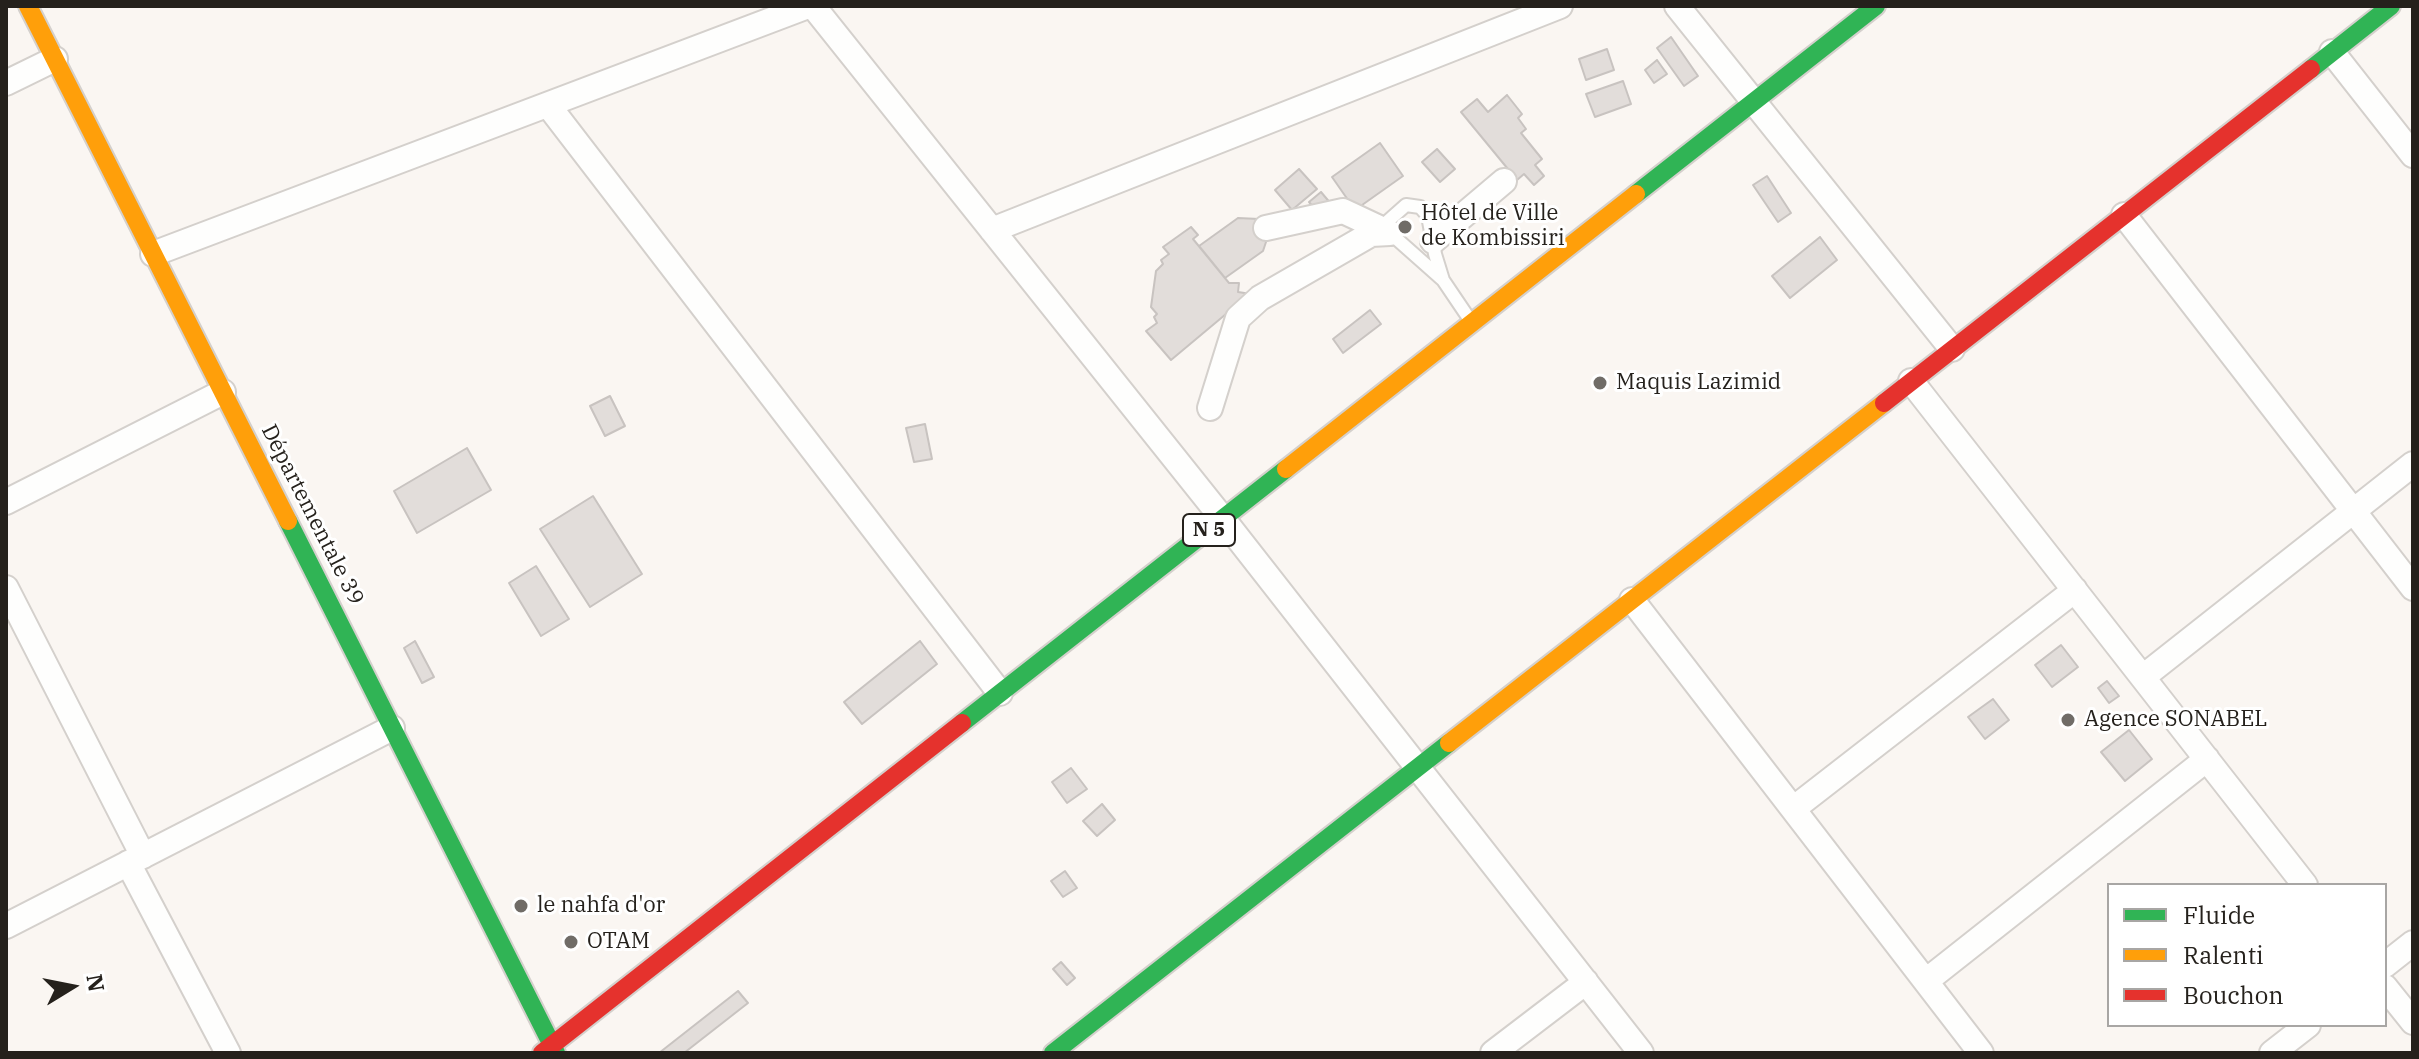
<!DOCTYPE html>
<html>
<head>
<meta charset="utf-8">
<style>
  body { margin:0 }
  #map { position:relative; width:2419px; height:1059px; overflow:hidden; background:#faf6f2; font-family:"IBM Plex Serif",serif }
  canvas { display:block }
  .frame { position:absolute; inset:0; border:8px solid #25211c; pointer-events:none }
  .legend { position:absolute; left:2107px; top:883px; width:280px; height:144px; box-sizing:border-box; background:#fff; border:2px solid #a8a6a4; margin:0; padding:10px 14px; list-style:none; font-size:24px; color:#25211c }
  .legend li { display:flex; align-items:center; gap:16px; height:40px }
  .legend b { width:40px; border:2px solid #a8a6a4 }
  .north { position:absolute; left:32px; top:947px; width:80px; height:80px; -webkit-text-stroke:6px #fff; paint-order:stroke; rotate:80deg; font-size:22px; font-weight:700; line-height:32px; text-align:center; color:#25211c }
  .north::after { content:''; display:block; margin:auto; width:28px; height:36px; background:#25211c; clip-path:polygon(50% 0,100% 100%,50% 72%,0 100%) }
</style>
</head>
<body>
<div id="map">
<canvas width="2419" height="1059"></canvas>
<div class="frame"></div>
<ul class="legend">
<li><b style="height:10px;background:#30b455"></b>Fluide</li>
<li><b style="height:10px;background:#ff9f0a"></b>Ralenti</li>
<li><b style="height:10px;background:#e5322d"></b>Bouchon</li>
</ul>
<div class="north">N</div>
</div>
<script>
const c = document.querySelector('canvas').getContext('2d');
c.lineJoin = 'round';
function paint(path, color) { c.fillStyle = color; c.fill(path, 'evenodd'); }
const poly = rows => new Path2D(rows.map(r => 'M' + r).join(''));
function trace(path, color, width, dash) { c.strokeStyle = color; c.lineWidth = width; c.lineCap = dash ? 'butt' : 'round'; c.setLineDash(dash || []); c.stroke(path); }
function write(font, color, halo, rows, align = 'center') {
  c.font = font + ' "IBM Plex Serif",serif'; c.lineWidth = 6; c.setLineDash([]); c.textBaseline = 'middle'; c.strokeStyle = halo; c.fillStyle = color; for (const [text, x, y, turn = 0] of rows) {
    c.save(); c.translate(x, y); c.rotate((+turn || 0) * Math.PI / 180); c.textAlign = isNaN(turn) ? turn : align; if (halo) c.strokeText(text, 0, 0); c.fillText(text, 0, 0); c.restore();
  }
}
const building = poly([
  [1671,37,1698,76,1684,86,1657,48,1671,37],
  [1607,49,1614,70,1586,80,1579,59,1607,49],
  [1657,60,1667,74,1654,83,1645,70,1657,60],
  [1623,81,1631,104,1595,117,1586,94,1623,81],
  [1507,95,1522,114,1518,118,1526,129,1521,133,1542,159,1535,165,1544,176,1534,185,1524,174,1517,180,1461,112,1477,99,1488,112,1507,95],
  [1380,143,1403,176,1355,210,1332,177,1380,143],
  [1437,149,1455,169,1440,182,1422,162,1437,149],
  [1299,169,1317,189,1292,210,1275,190,1299,169],
  [1767,176,1791,213,1778,222,1753,185,1767,176],
  [1321,192,1332,205,1320,215,1309,202,1321,192],
  [1238,218,1259,219,1269,233,1263,251,1225,278,1199,246,1238,218],
  [1191,227,1198,235,1193,239,1229,283,1239,283,1238,292,1251,294,1236,315,1226,314,1171,360,1146,331,1157,323,1154,317,1157,314,1151,307,1156,271,1163,264,1161,260,1169,254,1163,247,1191,227],
  [1820,237,1837,260,1790,298,1772,276,1820,237],
  [1370,310,1381,324,1343,353,1333,339,1370,310],
  [610,396,625,426,605,436,590,406,610,396],
  [925,424,932,459,914,462,906,428,925,424],
  [467,448,491,490,417,533,394,491,467,448],
  [593,496,642,574,590,607,540,529,593,496],
  [536,566,569,619,541,636,509,583,536,566],
  [415,641,434,677,422,683,404,648,415,641],
  [920,641,937,664,862,724,844,702,920,641],
  [2061,645,2078,667,2052,687,2035,665,2061,645],
  [2107,681,2119,696,2109,703,2098,688,2107,681],
  [1993,699,2009,720,1985,739,1968,717,1993,699],
  [2129,730,2152,759,2125,781,2101,752,2129,730],
  [1071,768,1087,789,1067,803,1052,782,1071,768],
  [1102,804,1115,820,1097,836,1083,821,1102,804],
  [1065,871,1077,888,1063,897,1051,881,1065,871],
  [1061,962,1075,978,1067,985,1053,969,1061,962],
  [738,991,748,1003,684,1053,659,1053,738,991]
]);
paint(building, '#e2ddda');
trace(building, '#c8c3c0', 2);
const lane = poly([
  [1443,280,1390,233,1388,221,1406,205,1420,207,1428,216,1435,254,1443,280,1468,317]
]);
const street = poly([
  [813,6,1223,519,1641,1053],
  [1677,6,1952,349],
  [2332,52,2413,155],
  [6,83,55,59],
  [548,105,1000,693],
  [2124,215,2413,588],
  [1266,228,1343,211,1390,233],
  [992,230,1560,6],
  [1433,241,1504,181],
  [153,254,808,6],
  [1911,381,2305,885],
  [1210,408,1238,318,1260,298,1371,234,1390,233],
  [6,502,223,392],
  [6,588,143,856],
  [1632,600,1981,1053],
  [2143,677,2413,464],
  [1793,809,2075,590],
  [128,863,228,1053],
  [6,926,392,728],
  [2385,965,2413,943],
  [1926,981,2207,759],
  [2385,987,2413,1022],
  [1493,1053,1586,982],
  [2272,1053,2308,1025]
]);
const fast = poly([
  [2311,69,2391,6],
  [1636,194,1876,6],
  [288,521,556,1053],
  [962,723,1286,469],
  [1053,1053,1449,743]
]);
const slow = poly([
  [28,6,288,521],
  [1286,469,1636,194],
  [1449,743,1884,403]
]);
const jam = poly([
  [1884,403,2311,69],
  [542,1053,962,723]
]);
trace(lane, '#d4d0cc', 16);
trace(street, '#d4d0cc', 28);
trace(fast, '#d4d0cc', 22);
trace(slow, '#d4d0cc', 22);
trace(jam, '#d4d0cc', 22);
trace(lane, '#fefefd', 12);
trace(street, '#fefefd', 24);
trace(fast, '#30b455', 18);
trace(slow, '#ff9f0a', 18);
trace(jam, '#e5322d', 18);
for (const [x, y, r, color] of [
  [1405,227,8,"#706c67"],
  [1600,383,8,"#706c67"],
  [2068,720,8,"#706c67"],
  [521,906,8,"#706c67"],
  [571,942,8,"#706c67"]
]) { const dot = new Path2D(); dot.arc(x, y, r, 0, 2 * Math.PI); c.fillStyle = color; c.fill(dot); trace(dot, '#fff', 3); }
for (const [x, y, w] of [
  [1209,530,52]
]) { const box = new Path2D(); box.roundRect(x - w / 2, y - 16, w, 32, 6); c.fillStyle = '#fff'; c.fill(box); trace(box, '#25211c', 2); }
write('bold 20px', '#25211c', null, [
  ["N 5",1209,530]
]);
write('22px', '#25211c', '#fff', [
  ["Hôtel de Ville",1421,214],
  ["de Kombissiri",1421,239],
  ["Maquis Lazimid",1616,383],
  ["Agence SONABEL",2084,720],
  ["le nahfa d'or",537,906],
  ["OTAM",587,942]
], 'left');
write('22px', '#25211c', '#fff', [
  ["Départementale 39",312,515,63]
]);
</script>
</body>
</html>
